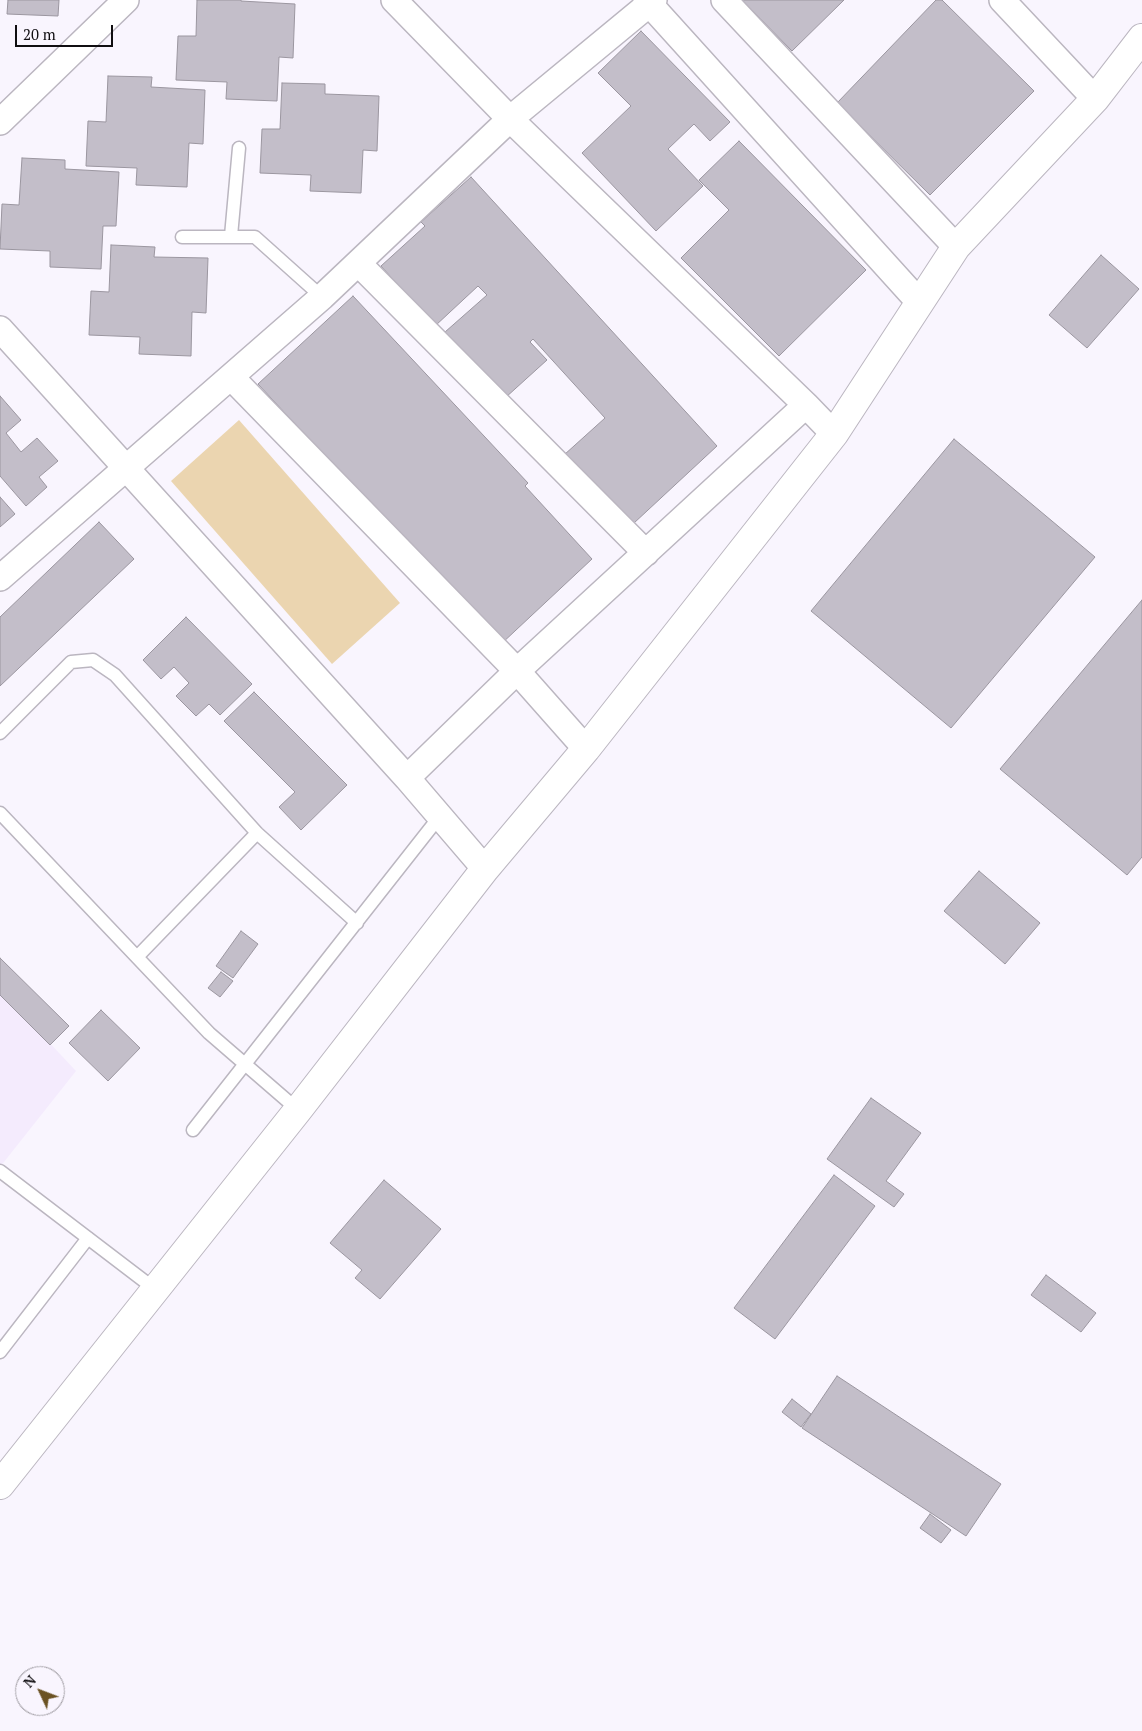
<!DOCTYPE html>
<html>
<head>
<meta charset="utf-8">
<style>
  body { margin:0 }
  #map { position:relative; width:1142px; height:1731px; overflow:hidden; background:#f9f5fe; font-family:"PT Serif",serif }
  canvas { display:block }
  .north { position:absolute; left:15px; top:1666px; width:50px; height:50px; box-sizing:border-box; background:#f9f5fe; border:1px solid #9c999f; border-radius:50%; rotate:313deg; font-size:14px; font-weight:700; line-height:20px; text-align:center; color:#100e11 }
  .north::after { content:''; display:block; margin:auto; width:18px; height:22px; background:#6b5223; clip-path:polygon(50% 0,100% 100%,50% 72%,0 100%) }
  .scale { position:absolute; left:15px; top:25px; width:98px; height:22px; box-sizing:border-box; border:2px solid #100e11; border-top:0; padding-left:6px; font-size:15px; line-height:18px; white-space:nowrap; color:#100e11; -webkit-text-stroke:4px #f9f5fe; paint-order:stroke }
</style>
</head>
<body>
<div id="map">
<canvas width="1142" height="1731"></canvas>
<div class="north">N</div>
<div class="scale">20 m</div>
</div>
<script>
const c = document.querySelector('canvas').getContext('2d');
c.lineJoin = 'round';
function paint(path, color) { c.fillStyle = color; c.fill(path, 'evenodd'); }
const poly = rows => new Path2D(rows.map(r => 'M' + r).join(''));
function trace(path, color, width, dash) { c.strokeStyle = color; c.lineWidth = width; c.lineCap = dash ? 'butt' : 'round'; c.setLineDash(dash || []); c.stroke(path); }
paint(poly([
  [0,990,76,1071,0,1167]
]), '#f4ebfd');
paint(poly([
  [239,420,400,603,332,664,171,481]
]), '#ebd5b0');
const building = poly([
  [8,0,59,0,58,16,7,14,8,0],
  [197,0,241,0,241,1,295,4,293,58,279,57,277,101,226,99,227,82,176,80,178,36,196,36,197,0],
  [742,0,844,0,792,51,742,0],
  [936,0,942,0,1034,91,930,195,837,103,936,0],
  [641,31,730,122,710,141,694,124,668,149,703,186,656,231,582,153,631,106,598,73,641,31],
  [108,76,152,77,151,87,205,90,203,144,189,143,187,187,136,185,137,168,86,166,88,121,106,122,108,76],
  [282,83,325,84,325,94,379,96,377,151,363,150,361,193,310,191,311,175,260,173,262,129,280,129,282,83],
  [739,141,866,270,779,356,681,258,729,210,699,180,739,141],
  [22,158,65,160,65,169,119,172,116,226,103,226,101,269,50,267,50,251,0,249,2,204,19,205,22,158],
  [471,177,717,446,620,536,554,464,605,418,533,339,530,342,547,360,505,398,445,332,487,295,478,286,435,326,381,266,425,226,421,222,471,177],
  [111,245,155,247,154,257,208,258,206,313,192,312,191,356,139,354,140,337,89,335,91,291,109,292,111,245],
  [1101,255,1139,289,1087,348,1049,315,1101,255],
  [353,296,528,483,525,486,592,559,500,645,258,384,353,296],
  [0,396,21,420,6,433,21,452,37,438,58,461,39,477,47,487,26,506,0,476,0,396],
  [954,439,1095,557,951,728,811,611,954,439],
  [0,497,15,514,0,527,0,497],
  [99,522,134,559,0,686,0,617,99,522],
  [1142,600,1142,857,1127,875,1000,769,1142,600],
  [186,617,252,684,220,715,209,704,196,716,176,696,189,683,174,667,161,679,143,660,186,617],
  [254,692,347,785,301,830,279,807,295,792,224,721,254,692],
  [979,871,1040,923,1005,964,944,911,979,871],
  [241,931,258,944,233,978,216,966,241,931],
  [0,958,69,1026,50,1045,0,995,0,958],
  [221,972,233,981,220,997,208,988,221,972],
  [101,1010,140,1048,108,1081,69,1043,101,1010],
  [871,1098,921,1133,886,1181,904,1194,894,1207,827,1159,871,1098],
  [834,1175,875,1206,775,1339,734,1308,834,1175],
  [384,1180,441,1229,380,1299,355,1278,362,1270,330,1243,384,1180],
  [1046,1275,1096,1313,1081,1332,1031,1295,1046,1275],
  [837,1376,1001,1484,966,1536,802,1428,837,1376],
  [792,1399,811,1414,801,1427,782,1412,792,1399],
  [930,1514,951,1530,941,1543,920,1528,930,1514]
]);
paint(building, '#c3bec9');
trace(building, '#9b96a0', 1);
const lane = poly([
  [231,236,239,148],
  [182,237,255,237,322,297],
  [0,733,71,662,93,660,115,675,257,833,357,923],
  [0,813,209,1033,298,1110],
  [137,957,257,833],
  [193,1130,440,816],
  [0,1171,156,1290],
  [0,1352,88,1238]
]);
const street = poly([
  [394,0,510,119,806,405,834,434],
  [646,0,920,303],
  [724,0,956,247],
  [1002,0,1095,99],
  [0,122,126,0],
  [359,264,646,553],
  [0,329,407,778,485,869],
  [231,377,517,671,586,749],
  [0,578,322,297,510,119,654,0],
  [407,778,517,671,806,405]
]);
const secondary = poly([
  [0,1485,298,1110,485,869,586,749,834,434,956,247,1095,99,1142,38]
]);
trace(lane, '#bbb6c0', 15);
trace(street, '#bbb6c0', 28);
trace(secondary, '#bbb6c0', 30);
trace(lane, '#fff', 12);
trace(street, '#fff', 25);
trace(secondary, '#fff', 28);
</script>
</body>
</html>
